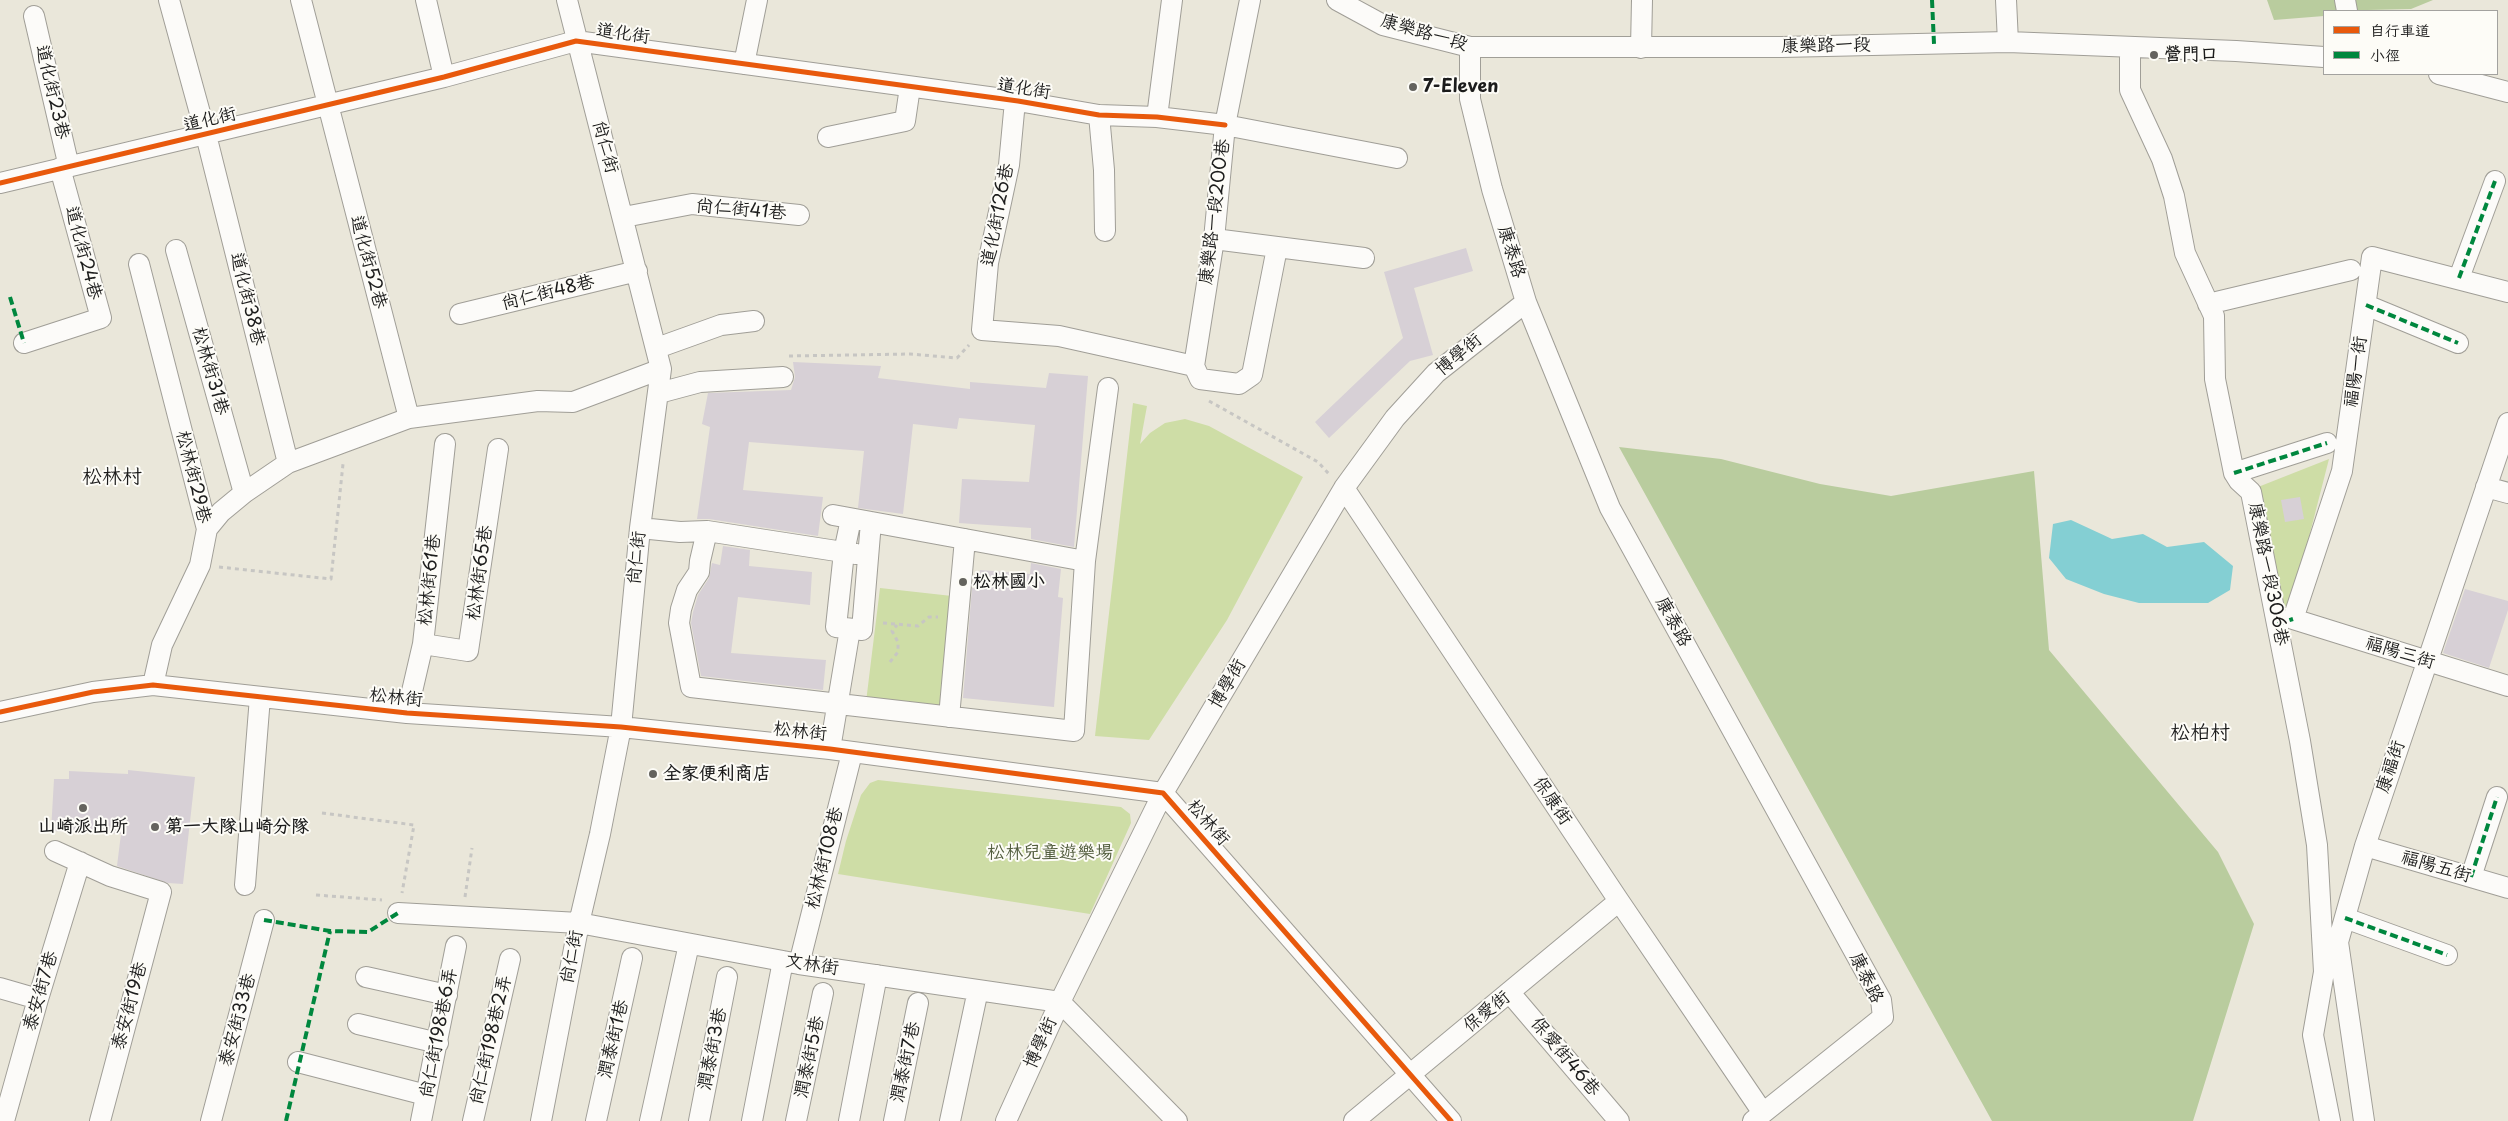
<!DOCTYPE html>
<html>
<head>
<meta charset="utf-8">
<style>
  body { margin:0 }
  #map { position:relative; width:2508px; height:1121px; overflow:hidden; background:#eae7da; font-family:"Playpen Sans","LXGW WenKai TC",sans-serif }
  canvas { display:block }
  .legend { position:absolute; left:2323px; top:10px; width:175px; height:65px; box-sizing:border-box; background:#fdfcf7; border:1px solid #a3a29f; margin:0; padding:6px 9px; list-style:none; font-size:15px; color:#1c1c1c }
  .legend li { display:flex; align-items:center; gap:10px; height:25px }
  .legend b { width:25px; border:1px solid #a3a29f }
</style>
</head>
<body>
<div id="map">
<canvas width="2508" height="1121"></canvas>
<ul class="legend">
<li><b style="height:6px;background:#e8590c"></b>自行車道</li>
<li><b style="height:6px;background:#00873e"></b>小徑</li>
</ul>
</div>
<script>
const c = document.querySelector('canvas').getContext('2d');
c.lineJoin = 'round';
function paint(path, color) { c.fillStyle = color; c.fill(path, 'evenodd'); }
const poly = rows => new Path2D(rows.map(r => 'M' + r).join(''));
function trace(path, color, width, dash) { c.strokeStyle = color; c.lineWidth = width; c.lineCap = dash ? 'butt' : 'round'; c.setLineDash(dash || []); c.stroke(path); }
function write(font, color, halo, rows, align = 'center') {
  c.font = font + ' "Playpen Sans","LXGW WenKai TC",sans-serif'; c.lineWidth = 4; c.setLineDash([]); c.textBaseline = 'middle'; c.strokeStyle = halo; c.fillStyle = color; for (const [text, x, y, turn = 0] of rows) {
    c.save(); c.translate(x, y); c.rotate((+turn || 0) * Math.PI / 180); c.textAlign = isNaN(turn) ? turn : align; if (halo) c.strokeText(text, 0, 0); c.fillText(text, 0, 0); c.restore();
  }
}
paint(poly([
  [1133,403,1147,406,1140,444,1150,433,1165,423,1185,419,1209,426,1303,477,1227,620,1149,740,1095,736],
  [2329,459,2289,615,2281,617,2258,487],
  [880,588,952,596,939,710,866,702],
  [878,780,1121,807,1130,814,1131,823,1090,914,838,874,846,841,861,795,870,783]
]), '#cedda6');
paint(poly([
  [2267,0,2433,0,2411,9,2324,11,2324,16,2274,20],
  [1619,447,1721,459,1820,484,1891,496,2034,471,2049,650,2218,852,2254,924,2193,1121,1992,1121]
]), '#b9cc9e');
paint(poly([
  [2071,520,2112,539,2143,534,2167,547,2204,542,2233,566,2230,590,2208,603,2139,603,2104,594,2066,579,2049,558,2053,524]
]), '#84cfd3');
paint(poly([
  [1466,248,1473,271,1414,288,1433,355,1410,361,1329,438,1315,422,1403,338,1384,272],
  [793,362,881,366,878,378,970,389,970,382,1046,388,1049,373,1088,376,1074,547,1031,539,1031,528,959,523,962,479,1029,482,1035,425,959,418,957,429,913,424,903,514,858,508,864,451,749,442,743,490,823,497,818,536,709,519,697,519,710,427,702,424,708,393,791,390,795,377],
  [2300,497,2304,519,2285,522,2281,500],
  [723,546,750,550,749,566,812,572,810,605,738,597,731,653,826,660,823,690,701,676,691,623,693,612,698,595,709,578,712,563,720,565],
  [1031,563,1061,569,1058,597,1063,598,1054,707,963,698,972,588,978,589,980,570,1030,574],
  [2465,589,2508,601,2508,610,2489,668,2443,653],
  [128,770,195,777,183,884,168,883,117,866,121,834,51,831,54,779,69,779,69,771,128,774]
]), '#d7d0d6');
const minor = poly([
  [169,0,206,135,288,463],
  [301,0,409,418],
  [426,0,444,77],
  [1337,0,1383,25,1470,47,1781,47,2008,42,2236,51,2324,57],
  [2006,0,2008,42],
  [2345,0,2347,11],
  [34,16,69,167],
  [1470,47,1470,99,1492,189,1526,302,1610,508,1881,1000,1883,1017,1753,1121],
  [2130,47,2130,90,2162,159,2174,196,2185,253,2214,316,2215,379,2234,473,2239,481,2251,492,2300,741,2317,845,2324,972,2313,1035,2330,1121],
  [1641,48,1642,0],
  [744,64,757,0],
  [2439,74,2508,92],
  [1015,101,1009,165,988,263,982,330,1059,336,1194,366],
  [1099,115,1104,170,1105,231],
  [1157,117,1172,0],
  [828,137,905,121,910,87],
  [0,183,444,77,576,41,1018,101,1099,115,1157,117,1225,125,1397,158],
  [624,217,692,204,799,215],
  [1214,239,1364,258],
  [176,250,244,493],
  [139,264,207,529,200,565,162,645,153,685],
  [2459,278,2495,181],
  [2508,292,2372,257,2342,471,2293,619,2508,686],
  [2208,304,2351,270],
  [2366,305,2458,343],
  [460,314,637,271],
  [24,343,101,318,60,168],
  [657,348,721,325,754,321],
  [1194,366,1214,239,1225,125,1250,0],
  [1194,366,1200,379,1239,384,1252,375,1277,248],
  [659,393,700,382,783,377],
  [2234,473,2327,443],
  [2486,487,2508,493],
  [1344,488,1619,901,1763,1113],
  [833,515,1085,561],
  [851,519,844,552,836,627,862,630,871,522],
  [640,528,680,532,707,531,856,554],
  [207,529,221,512,244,493,288,463,409,418,538,401,573,402,661,369],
  [707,531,700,561,699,572,687,590,681,609,679,623,691,687,1074,731,1085,561,1108,388],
  [423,644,468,651,498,449],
  [0,712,93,692,153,685,407,713,621,727,830,749,1163,793,1451,1121],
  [407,713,423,644,445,444],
  [949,717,965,539],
  [830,749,850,629],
  [2365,846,2508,888],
  [55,851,110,876,161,892,100,1121],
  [2471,877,2497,797],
  [245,885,260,697],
  [398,913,579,923,799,964,1060,1002,1177,1121],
  [2345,918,2447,955],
  [799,964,852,753],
  [366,977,447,995],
  [0,988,38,999],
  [1510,993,1619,1121],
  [358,1024,438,1043],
  [298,1062,426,1095],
  [4,1121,38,999,80,862],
  [211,1121,264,920],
  [421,1121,456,946],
  [473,1121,510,959],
  [541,1121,579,923,600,834,621,727,640,528,661,369,567,0],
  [596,1121,632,958],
  [650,1121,689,944],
  [699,1121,727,977],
  [752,1121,783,961],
  [796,1121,823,993],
  [849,1121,877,975],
  [894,1121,918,1003],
  [950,1121,978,990],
  [1006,1121,1060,1002,1163,793,1344,488,1395,418,1436,373,1526,302],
  [1354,1121,1619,901],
  [2364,1121,2338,942,2365,846,2508,423]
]);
trace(minor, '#a09e97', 22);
trace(poly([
  [789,356,910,354,957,358,969,345],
  [1209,401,1318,462,1329,474],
  [219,567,331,579,343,464],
  [883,623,918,626,929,617,938,617],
  [890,662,898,652,898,642,892,631,897,625],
  [322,813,414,825,402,893],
  [316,895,382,900],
  [465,897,472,848]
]), '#c7c6c3', 3, [4, 4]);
trace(minor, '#fcfbf9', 20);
trace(poly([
  [1932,0,1934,44],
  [2459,278,2495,181],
  [10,297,24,343],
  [2366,305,2458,343],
  [2234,473,2327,443],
  [2278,624,2293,619],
  [2471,877,2497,797],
  [2345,918,2447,955],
  [264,920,330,931,368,932,398,913],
  [286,1121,330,931]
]), '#00873e', 4, [8, 4]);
trace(poly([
  [0,183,444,77,576,41,1018,101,1099,115,1157,117,1225,125],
  [0,712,93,692,153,685,407,713,621,727,830,749,1163,793,1451,1121]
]), '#e8590c', 5);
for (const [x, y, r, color] of [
  [2154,55,5,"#64635e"],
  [1413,87,5,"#64635e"],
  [963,582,5,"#64635e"],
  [653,774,5,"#64635e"],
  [83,808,5,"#64635e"],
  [155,827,5,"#64635e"]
]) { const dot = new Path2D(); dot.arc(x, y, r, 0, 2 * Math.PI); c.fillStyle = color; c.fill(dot); trace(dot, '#fdfcf7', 2); }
write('18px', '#1c1c1c', '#fdfcf7', [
  ["康樂路一段",1424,33,16],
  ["道化街",623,34,8],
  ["康樂路一段",1826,46,-1],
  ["道化街",1024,89,9],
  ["道化街23巷",52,92,77],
  ["道化街",210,120,-14],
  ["尚仁街",605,147,75],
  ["尚仁街41巷",741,210,5],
  ["康樂路一段200巷",1215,212,-83],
  ["道化街126巷",998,215,-79],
  ["康泰路",1511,252,73],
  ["道化街24巷",83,253,75],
  ["道化街52巷",368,262,75],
  ["尚仁街48巷",548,293,-14],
  ["道化街38巷",247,299,76],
  ["博學街",1459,355,-40],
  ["松林街31巷",210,371,74],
  ["福陽一街",2356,372,-82],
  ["松林街29巷",193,477,76],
  ["尚仁街",637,558,-84],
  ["松林街65巷",480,573,-82],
  ["康樂路一段306巷",2268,574,79],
  ["松林街61巷",430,580,-84],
  ["康泰路",1673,622,61],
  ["福陽三街",2400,653,17],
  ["博學街",1228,684,-60],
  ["松林街",396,698,6],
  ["松林街",800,732,6],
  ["康福街",2391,767,-71],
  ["保康街",1552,801,56],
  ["松林街",1208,823,49],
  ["松林街108巷",825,858,-76],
  ["福陽五街",2436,867,16],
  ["尚仁街",572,957,-79],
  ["文林街",812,965,9],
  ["康泰路",1866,978,64],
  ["泰安街7巷",41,991,-74],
  ["泰安街19巷",130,1006,-75],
  ["保愛街",1487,1012,-39],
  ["泰安街33巷",238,1020,-75],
  ["尚仁街198巷6弄",439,1033,-79],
  ["潤泰街1巷",614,1039,-77],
  ["尚仁街198巷2弄",491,1040,-77],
  ["博學街",1041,1043,-66],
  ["潤泰街3巷",713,1049,-79],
  ["潤泰街5巷",810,1057,-78],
  ["保愛街46巷",1565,1057,50],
  ["潤泰街7巷",906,1062,-78]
]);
write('bold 18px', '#1c1c1c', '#fdfcf7', [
  ["營門口",2164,55],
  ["7-Eleven",1423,87],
  ["松林國小",973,582],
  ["全家便利商店",663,774],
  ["山崎派出所",83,827,"center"],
  ["第一大隊山崎分隊",165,827]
], 'left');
write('18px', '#525d3e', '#fdfcf7', [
  ["松林兒童遊樂場",1050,853]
]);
write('20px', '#1c1c1c', '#fdfcf7', [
  ["松林村",112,477],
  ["松柏村",2200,733]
]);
</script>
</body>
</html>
